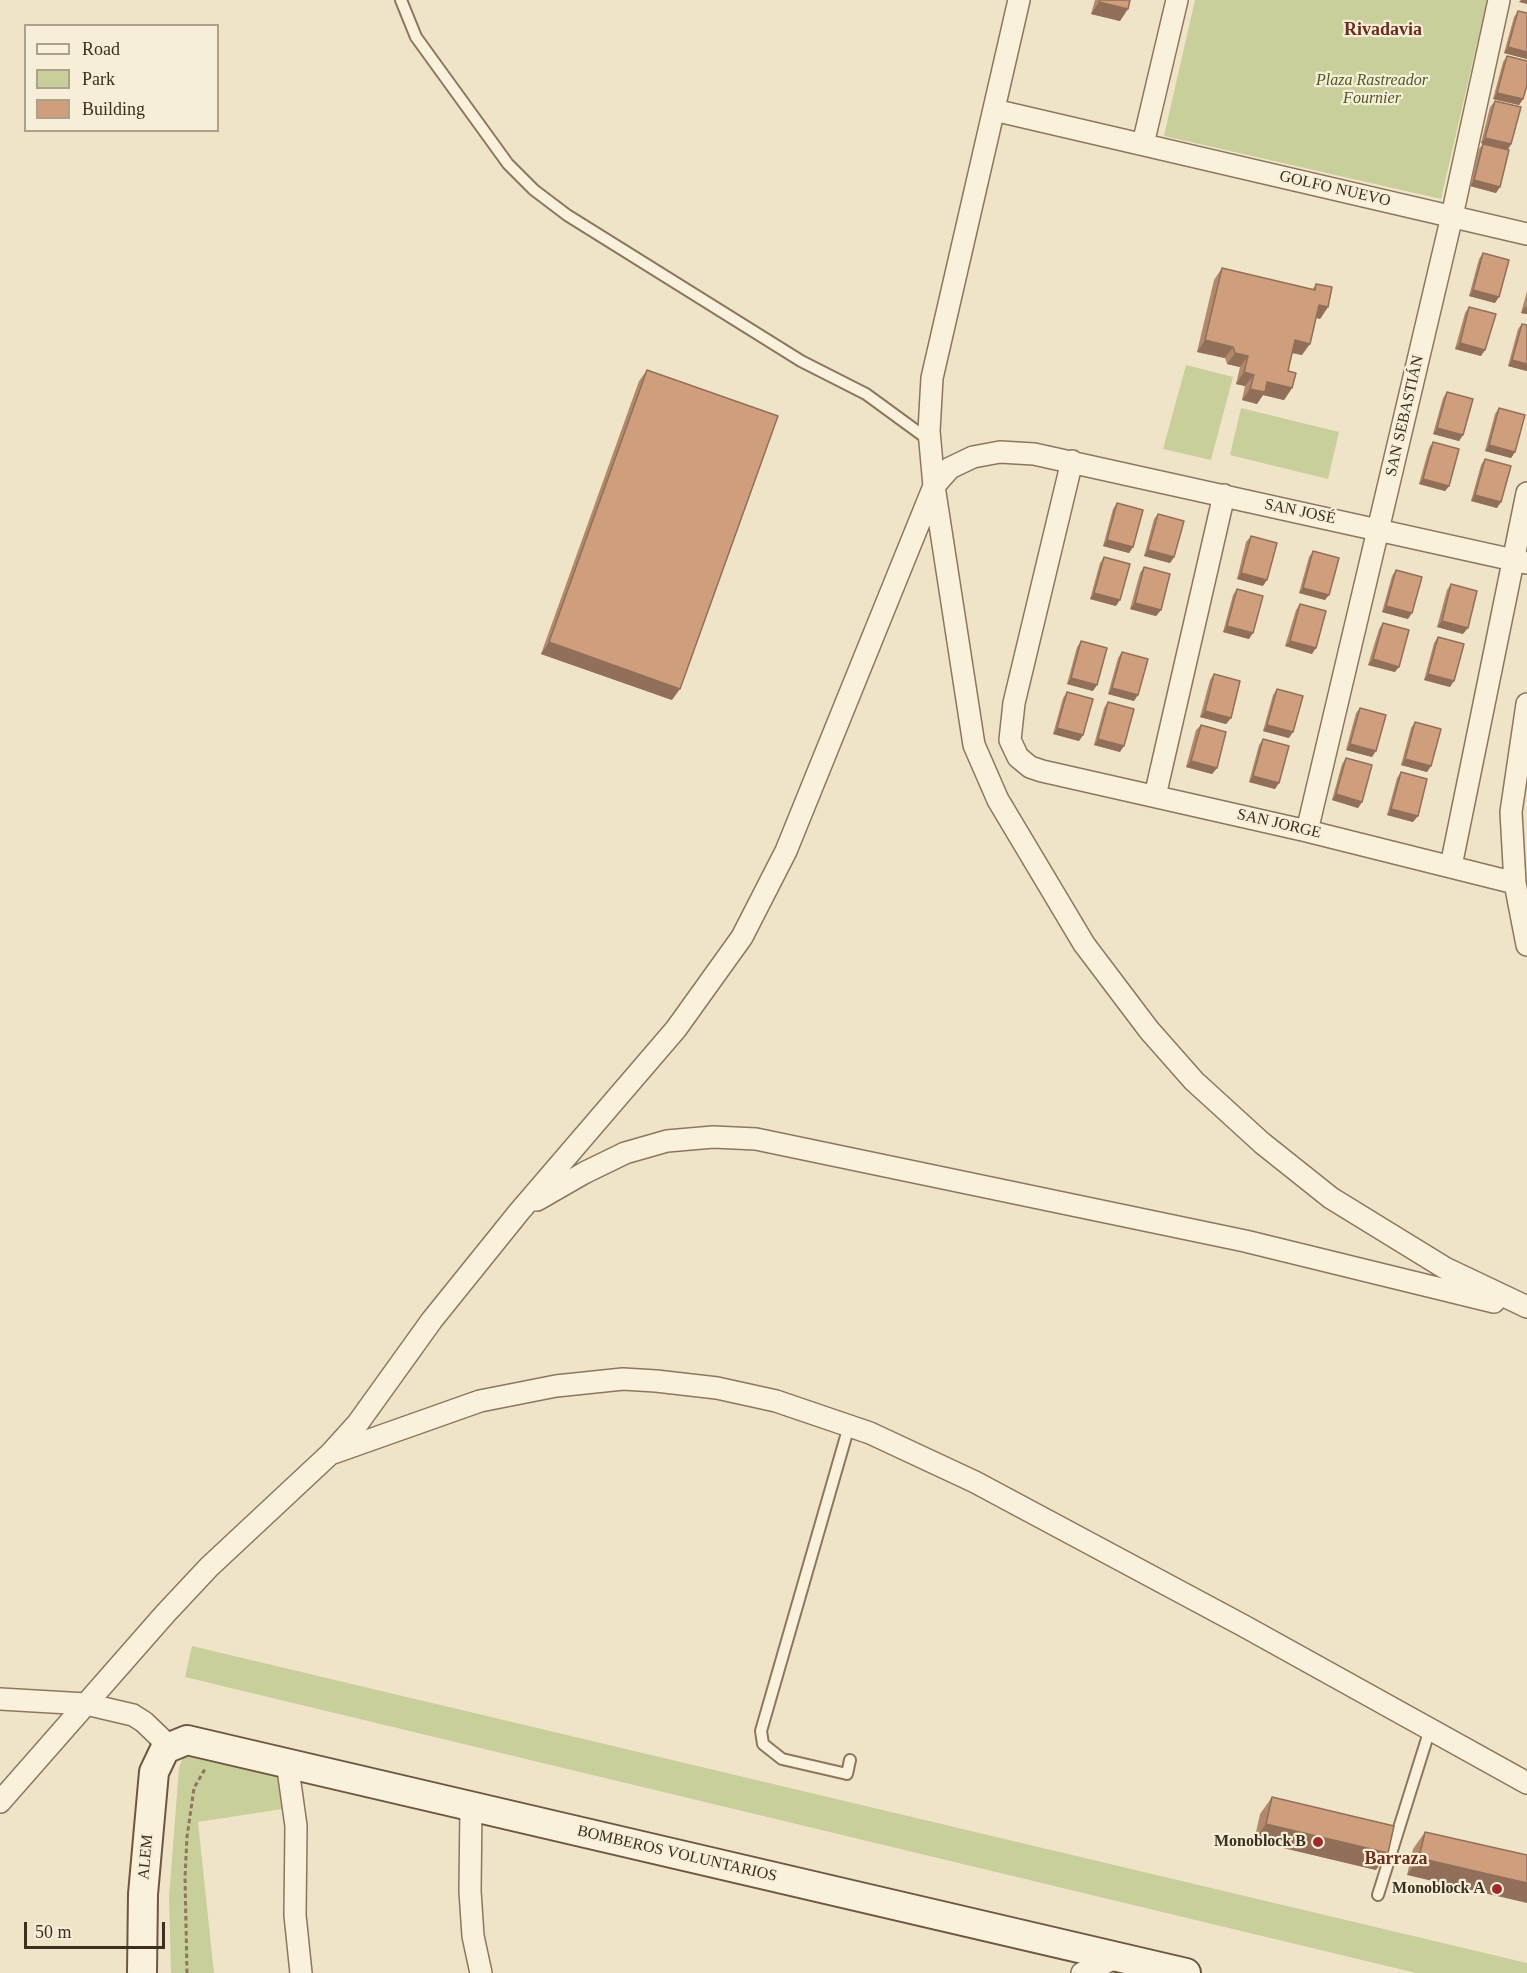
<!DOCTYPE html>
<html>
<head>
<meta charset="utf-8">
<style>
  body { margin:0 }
  #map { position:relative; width:1527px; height:1973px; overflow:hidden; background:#f0e4c8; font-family:Georgia,serif }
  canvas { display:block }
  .legend { position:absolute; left:24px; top:24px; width:195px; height:108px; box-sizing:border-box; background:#f7eed8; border:2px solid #ada18e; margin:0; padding:8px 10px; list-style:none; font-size:18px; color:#3d2e20 }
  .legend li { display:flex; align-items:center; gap:12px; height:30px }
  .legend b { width:30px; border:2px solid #ada18e }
  .scale { position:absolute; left:24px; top:1922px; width:141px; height:27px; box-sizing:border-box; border:3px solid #3d2e20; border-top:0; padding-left:8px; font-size:18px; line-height:21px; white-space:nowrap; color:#3d2e20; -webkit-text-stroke:4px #f7eed8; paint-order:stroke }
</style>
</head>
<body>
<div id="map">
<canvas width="1527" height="1973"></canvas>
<ul class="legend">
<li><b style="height:8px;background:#faf1dc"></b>Road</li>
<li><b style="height:16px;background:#c9cf9b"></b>Park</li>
<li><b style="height:16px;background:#cf9f7d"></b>Building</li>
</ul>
<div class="scale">50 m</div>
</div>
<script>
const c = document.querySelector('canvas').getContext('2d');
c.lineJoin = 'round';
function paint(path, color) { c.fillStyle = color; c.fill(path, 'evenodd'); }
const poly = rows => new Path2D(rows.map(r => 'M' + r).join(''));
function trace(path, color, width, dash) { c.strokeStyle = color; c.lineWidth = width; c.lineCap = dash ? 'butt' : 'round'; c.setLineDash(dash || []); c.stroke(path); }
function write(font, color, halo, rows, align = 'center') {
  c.font = font + ' Georgia,serif'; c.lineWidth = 4.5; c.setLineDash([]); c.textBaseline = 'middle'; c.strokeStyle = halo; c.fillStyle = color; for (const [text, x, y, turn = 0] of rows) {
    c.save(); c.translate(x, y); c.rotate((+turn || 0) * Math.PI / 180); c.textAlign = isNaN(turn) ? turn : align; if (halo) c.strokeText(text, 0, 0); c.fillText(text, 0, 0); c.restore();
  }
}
paint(poly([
  [1195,0,1487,0,1441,199,1164,136],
  [1186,365,1233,377,1211,460,1163,449],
  [1241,408,1339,432,1328,479,1230,455],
  [192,1646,1527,1963,1527,1973,1416,1973,185,1677],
  [184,1754,278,1776,282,1809,198,1822,214,1973,171,1973,169,1897,179,1768]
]), '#c9cf9b');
const service = poly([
  [401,0,416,37,508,164,534,190,567,215,801,361,866,394,929,440],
  [849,1426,761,1731,763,1744,782,1759,847,1774,850,1760],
  [1378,1895,1430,1729]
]);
const minor = poly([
  [1019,0,932,378,929,431,934,486,974,745,998,800,1084,944,1149,1030,1194,1081,1262,1143,1331,1198,1445,1268,1527,1307],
  [994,110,1527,234],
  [1143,144,1177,0],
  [1072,461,1014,703,1010,740,1018,757,1030,767,1042,771,1307,831,1515,883],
  [1527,704,1511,812,1515,883,1527,945],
  [1155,796,1224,495],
  [1307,831,1452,216,1499,0],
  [1451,866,1527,493],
  [537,1200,584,1173,625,1153,667,1141,713,1137,756,1139,1245,1241,1494,1302],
  [333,1453,480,1401,556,1386,623,1379,656,1381,717,1388,776,1401,870,1433,975,1482,1244,1626,1527,1783],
  [0,1699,86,1704,133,1715,144,1722,169,1746],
  [287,1762,296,1826,295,1915,301,1973],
  [0,1802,165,1614,209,1567,330,1454,358,1423,432,1320,519,1212,676,1029,742,937,786,851,934,486,950,468,973,457,1000,452,1034,454,1527,563],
  [471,1806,470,1891,473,1936,481,1973],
  [1082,1973,1118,1957]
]);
const secondary = poly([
  [142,1973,143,1894,154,1772,165,1749,187,1740,1186,1973]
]);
trace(service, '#8d765c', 14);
trace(minor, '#8d765c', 24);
trace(secondary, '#6f573f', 32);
trace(poly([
  [187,1973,185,1877,187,1837,194,1788,205,1769]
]), '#8d765c', 3, [4.5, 3]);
trace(service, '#faf1dc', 10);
trace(minor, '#faf1dc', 21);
trace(secondary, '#faf1dc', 28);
paint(poly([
  [1095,0,1130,0,1120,21,1091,14],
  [1518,11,1527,13,1527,59,1504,53,1514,17],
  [1507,56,1523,99,1519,105,1493,99,1503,62],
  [1495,101,1511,144,1508,150,1496,193,1470,186,1479,149,1483,144,1481,143,1490,107],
  [1483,253,1495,303,1469,296,1479,259],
  [1222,268,1312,290,1316,284,1328,307,1320,319,1316,318,1302,355,1292,353,1288,371,1292,388,1284,400,1263,395,1257,404,1242,400,1245,386,1236,384,1240,367,1227,364,1225,358,1197,352,1214,280],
  [1527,291,1527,314,1521,313],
  [1469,307,1481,356,1455,349,1465,313],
  [1522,324,1527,371,1508,366,1518,329],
  [647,370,672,700,541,654,639,381],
  [1447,392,1463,435,1459,441,1433,434,1443,398],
  [1499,408,1515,452,1511,458,1485,451,1495,414],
  [1433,442,1449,486,1445,491,1419,484,1429,448],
  [1485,459,1497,508,1471,501,1481,465],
  [1117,503,1133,547,1129,553,1103,546,1113,509],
  [1158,514,1174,557,1170,563,1144,556,1154,519],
  [1251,536,1263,586,1237,579,1246,542],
  [1313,551,1325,600,1299,593,1309,557],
  [1104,557,1116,606,1090,599,1100,563],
  [1144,567,1161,610,1156,616,1130,609,1140,573],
  [1396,570,1408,619,1382,612,1392,576],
  [1451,584,1463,634,1437,627,1447,590],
  [1237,589,1249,639,1223,632,1233,595],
  [1300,604,1312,654,1285,646,1296,610],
  [1383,623,1395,672,1368,665,1379,629],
  [1438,637,1450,687,1424,680,1434,643],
  [1081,641,1093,691,1067,684,1077,647],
  [1122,652,1134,701,1108,694,1118,658],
  [1214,674,1231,718,1226,724,1200,717,1210,680],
  [1277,689,1289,738,1263,731,1273,695],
  [1067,692,1083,735,1079,741,1053,734,1063,698],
  [1108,702,1120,752,1094,745,1104,708],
  [1360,708,1372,757,1346,750,1356,713],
  [1415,722,1431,766,1427,772,1401,765,1411,728],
  [1201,725,1217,768,1212,774,1186,767,1196,730],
  [1263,739,1275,789,1249,782,1259,745],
  [1346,758,1362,802,1358,808,1332,800,1342,764],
  [1401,772,1413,822,1387,815,1397,778],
  [1272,1797,1376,1870,1254,1841,1260,1814],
  [1425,1832,1527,1855,1407,1875,1413,1849]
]), '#b2896c');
paint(poly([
  [1521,0,1527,0,1527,4,1519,2],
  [1099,2,1128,9,1120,21,1091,14],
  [1508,47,1527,52,1527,59,1504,53],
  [1497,93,1523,99,1519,105,1493,99],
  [1485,138,1511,144,1507,150,1481,143],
  [1474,180,1500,187,1496,193,1470,186],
  [1473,290,1499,297,1495,303,1469,296],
  [1319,305,1328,307,1320,319,1311,316],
  [1525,307,1527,307,1527,314,1521,313],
  [1205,340,1233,347,1225,358,1197,352],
  [1295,340,1310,344,1302,355,1287,352],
  [1460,343,1485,350,1481,356,1455,349],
  [1235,353,1248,356,1240,367,1227,364],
  [1512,360,1527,364,1527,371,1508,366],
  [1244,372,1254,375,1245,386,1236,384],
  [1267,382,1292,388,1284,400,1263,395,1257,404,1242,400,1250,389],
  [1437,428,1463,435,1459,441,1433,434],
  [1489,445,1515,452,1511,458,1485,451],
  [1423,479,1449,486,1445,491,1419,484],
  [1475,495,1501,502,1497,508,1471,501],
  [1107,540,1133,547,1129,553,1103,546],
  [1148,550,1174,557,1170,563,1144,556],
  [1241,573,1267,580,1263,586,1237,579],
  [1303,588,1329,595,1325,600,1299,593],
  [1094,593,1120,600,1116,606,1090,599],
  [1135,603,1161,610,1156,616,1130,609],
  [1386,606,1412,613,1408,619,1382,612],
  [1442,621,1468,628,1463,634,1437,627],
  [1227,626,1253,633,1249,639,1223,632],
  [1290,641,1316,648,1312,654,1285,646],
  [549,642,680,689,672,700,541,654],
  [1373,659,1399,667,1395,672,1368,665],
  [1428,674,1454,681,1450,687,1424,680],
  [1071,678,1097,685,1093,691,1067,684],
  [1112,688,1138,695,1134,701,1108,694],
  [1205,711,1231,718,1226,724,1200,717],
  [1267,725,1293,732,1289,738,1263,731],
  [1057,728,1083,735,1079,741,1053,734],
  [1098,739,1124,746,1120,752,1094,745],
  [1350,744,1376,751,1372,757,1346,750],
  [1405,759,1431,766,1427,772,1401,765],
  [1191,761,1217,768,1212,774,1186,767],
  [1253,776,1279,783,1275,789,1249,782],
  [1336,794,1362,802,1358,808,1332,800],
  [1391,809,1418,816,1413,822,1387,815],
  [1266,1824,1388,1853,1376,1870,1254,1841],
  [1419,1858,1527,1883,1527,1903,1407,1875]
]), '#916f58');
const building = poly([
  [1100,0,1130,0,1128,9,1099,2,1100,0],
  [1518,11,1527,13,1527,52,1508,47,1518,11],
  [1507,56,1527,61,1527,85,1523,99,1497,93,1507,56],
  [1495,101,1521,107,1511,144,1485,138,1495,101],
  [1483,144,1509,150,1500,187,1474,180,1483,144],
  [1483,253,1509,260,1499,297,1473,290,1483,253],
  [1222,268,1315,290,1316,284,1332,287,1328,307,1319,305,1310,344,1295,340,1288,371,1296,373,1292,388,1267,382,1265,392,1250,389,1254,375,1244,372,1248,356,1235,353,1233,347,1205,340,1222,268],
  [1469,307,1496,314,1485,350,1460,343,1469,307],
  [1522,324,1527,325,1527,364,1512,360,1522,324],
  [647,370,778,416,680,689,549,642,647,370],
  [1447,392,1473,399,1463,435,1437,428,1447,392],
  [1499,408,1525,415,1515,452,1489,445,1499,408],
  [1433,442,1459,449,1449,486,1423,479,1433,442],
  [1485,459,1511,466,1501,502,1475,495,1485,459],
  [1117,503,1143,510,1133,547,1107,540,1117,503],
  [1158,514,1184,521,1174,557,1148,550,1158,514],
  [1251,536,1277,543,1267,580,1241,573,1251,536],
  [1313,551,1339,558,1329,595,1303,588,1313,551],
  [1104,557,1130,564,1120,600,1094,593,1104,557],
  [1144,567,1170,574,1161,610,1135,603,1144,567],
  [1396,570,1422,577,1412,613,1386,606,1396,570],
  [1451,584,1477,591,1468,628,1442,621,1451,584],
  [1237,589,1263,596,1253,633,1227,626,1237,589],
  [1300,604,1326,611,1316,648,1290,641,1300,604],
  [1383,623,1409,630,1399,667,1373,659,1383,623],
  [1438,637,1464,644,1454,681,1428,674,1438,637],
  [1081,641,1107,648,1097,685,1071,678,1081,641],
  [1122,652,1148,659,1138,695,1112,688,1122,652],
  [1214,674,1240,681,1231,718,1205,711,1214,674],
  [1277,689,1303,696,1293,732,1267,725,1277,689],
  [1067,692,1093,699,1083,735,1057,728,1067,692],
  [1108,702,1134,709,1124,746,1098,739,1108,702],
  [1360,708,1386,715,1376,751,1350,744,1360,708],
  [1415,722,1441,729,1431,766,1405,759,1415,722],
  [1201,725,1226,732,1217,768,1191,761,1201,725],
  [1263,739,1289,746,1279,783,1253,776,1263,739],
  [1346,758,1372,765,1362,802,1336,794,1346,758],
  [1401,772,1427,779,1418,816,1391,809,1401,772],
  [1272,1797,1394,1826,1388,1853,1266,1824,1272,1797],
  [1425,1832,1527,1855,1527,1883,1419,1858,1425,1832]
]);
paint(building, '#cf9f7d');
trace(building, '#916f58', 1.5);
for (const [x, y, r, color] of [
  [1318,1842,6,"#9e2a2b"],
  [1497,1889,6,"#9e2a2b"]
]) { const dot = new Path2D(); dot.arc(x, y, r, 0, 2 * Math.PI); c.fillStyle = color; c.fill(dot); trace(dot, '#f7eed8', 2); }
write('italic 16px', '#4d5a26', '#f7eed8', [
  ["Plaza Rastreador",1372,81],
  ["Fournier",1372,99]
]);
write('16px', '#3d2e20', '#f7eed8', [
  ["GOLFO NUEVO",1335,189,13],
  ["SAN SEBASTIÁN",1405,416,-77],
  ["SAN JOSÉ",1300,512,12],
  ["SAN JORGE",1279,824,13],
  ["BOMBEROS VOLUNTARIOS",677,1854,13],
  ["ALEM",146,1857,-85]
]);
write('bold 16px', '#3d2e20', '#f7eed8', [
  ["Monoblock B",1306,1842],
  ["Monoblock A",1485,1889]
], 'right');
write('bold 18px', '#6b2e1e', '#f7eed8', [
  ["Rivadavia",1383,30],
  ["Barraza",1396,1859]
]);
</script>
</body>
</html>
